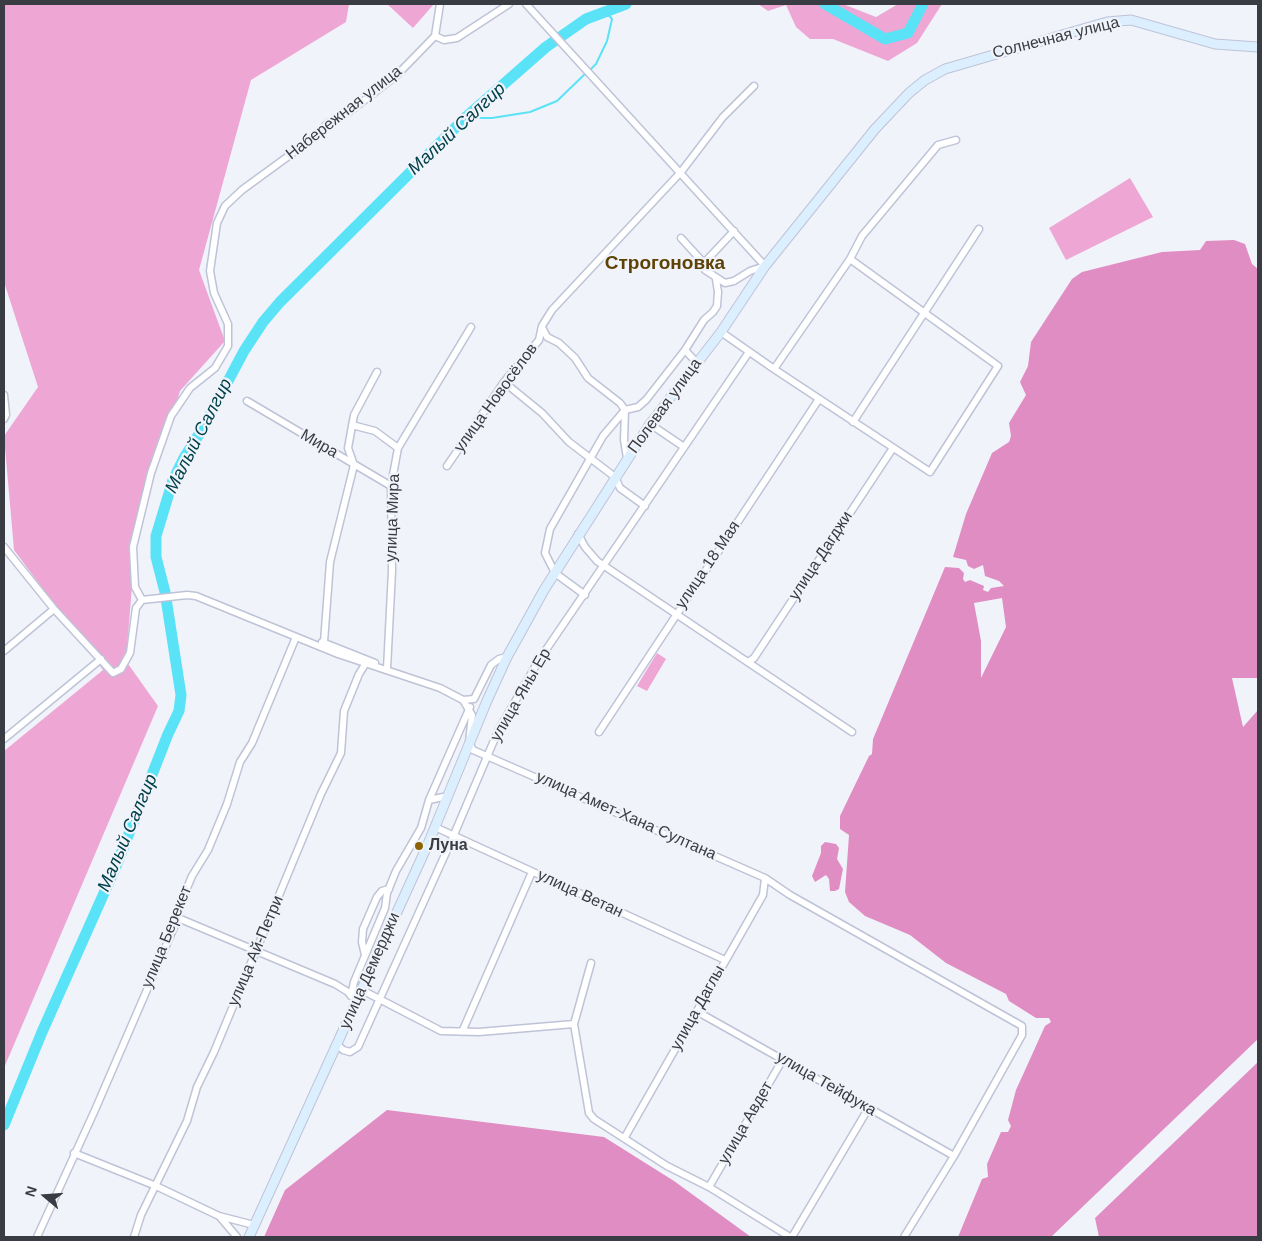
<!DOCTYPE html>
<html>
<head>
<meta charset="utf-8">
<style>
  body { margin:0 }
  #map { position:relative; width:1262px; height:1241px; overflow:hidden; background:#f1f3fb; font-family:Helvetica,sans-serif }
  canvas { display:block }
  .frame { position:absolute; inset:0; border:5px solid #3a3c44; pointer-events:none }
  .north { position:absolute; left:20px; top:1171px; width:50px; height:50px; -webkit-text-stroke:4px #f1f3fb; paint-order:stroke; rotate:288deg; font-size:14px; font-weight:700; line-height:20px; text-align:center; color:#3a3c44 }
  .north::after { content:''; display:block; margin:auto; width:18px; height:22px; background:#3a3c44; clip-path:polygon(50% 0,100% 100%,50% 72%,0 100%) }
</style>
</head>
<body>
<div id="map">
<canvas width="1262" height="1241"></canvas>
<div class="frame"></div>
<div class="north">N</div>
</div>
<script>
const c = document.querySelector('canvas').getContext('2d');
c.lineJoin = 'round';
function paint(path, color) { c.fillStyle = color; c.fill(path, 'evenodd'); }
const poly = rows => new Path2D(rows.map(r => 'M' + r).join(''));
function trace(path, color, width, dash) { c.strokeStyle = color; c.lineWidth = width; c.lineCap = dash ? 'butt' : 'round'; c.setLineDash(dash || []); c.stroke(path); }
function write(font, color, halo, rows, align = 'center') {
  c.font = font + ' Helvetica,sans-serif'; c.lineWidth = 4.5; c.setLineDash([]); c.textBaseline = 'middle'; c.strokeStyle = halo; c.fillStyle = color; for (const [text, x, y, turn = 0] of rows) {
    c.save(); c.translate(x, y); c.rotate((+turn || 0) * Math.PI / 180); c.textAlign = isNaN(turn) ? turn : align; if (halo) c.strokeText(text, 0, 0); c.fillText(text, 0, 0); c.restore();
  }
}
paint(poly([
  [4,4,349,4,346,22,251,80,199,270,225,341,180,391,136,536,126,661,158,706,4,1068,4,751,103,670,14,550,4,436,38,387,4,282],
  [387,4,434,4,413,28],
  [758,4,843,4,876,17,898,4,942,4,917,43,888,61,833,39,810,39,796,27,786,5,768,11],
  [1130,178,1153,217,1066,260,1049,228],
  [657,653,666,659,647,691,637,686]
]), '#eea7d4');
paint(poly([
  [1234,240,1245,244,1252,264,1258,269,1258,678,1232,678,1243,727,1258,710,1258,1039,1051,1237,958,1237,982,1179,988,1177,987,1164,1001,1132,1008,1132,1011,1126,1008,1120,1016,1090,1045,1026,1051,1022,1049,1018,1036,1018,1009,1001,1006,994,946,963,910,935,865,916,849,902,845,892,849,835,840,829,840,816,869,756,872,754,873,739,945,567,959,568,964,573,963,579,965,582,970,580,984,586,983,590,988,592,991,588,1004,586,999,581,985,576,983,565,974,569,968,566,966,560,953,557,966,514,992,453,1009,442,1011,436,1009,423,1026,395,1020,382,1028,366,1031,342,1072,279,1082,272,1162,252,1200,250,1206,241],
  [1002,598,1006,627,981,678,981,641,974,603],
  [825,842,836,844,839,848,837,859,843,869,839,889,835,891,830,891,829,879,826,875,815,882,812,876,821,853,821,846],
  [1258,1062,1258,1237,1099,1237,1095,1218],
  [387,1110,604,1137,674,1181,751,1237,264,1237,285,1190]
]), '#e08dc3');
trace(poly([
  [590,70,596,64,607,41,612,19,605,11],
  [465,118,492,118,530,112,557,101,586,73]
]), '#5ae3f7', 2);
trace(poly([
  [825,4,885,39,908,33,923,4],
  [4,1125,42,1032,117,864,168,734,179,711,181,695,165,592,156,557,156,536,173,480,184,458,203,428,244,351,263,322,280,302,465,118,546,47,586,19,626,4]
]), '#5ae3f7', 11);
const minor = poly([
  [526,4,765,266,750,271,734,281,725,283,705,270,701,260,681,238],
  [435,36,440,4],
  [850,259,862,236,938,145,956,140],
  [703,264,734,231],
  [542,327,547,337,559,343,575,358,588,378,620,403,625,410,624,440,627,458],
  [721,332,774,369,930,472,998,366,850,259,774,369],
  [685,350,697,363],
  [504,382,542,413,569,442,615,477,620,488,645,506],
  [4,395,6,415,4,419],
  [247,401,391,486],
  [853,422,979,229],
  [650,424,684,447],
  [352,425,375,431,398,448],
  [447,466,504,382,539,340,542,326,552,310,681,172,723,117,754,86],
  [578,534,585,547,597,561,852,732],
  [4,547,54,609,113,673,121,669,130,653,136,608,142,600],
  [585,595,555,573,545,553,550,529,603,436,625,410,638,407,646,400,685,350,704,320,713,312,717,306,718,292,716,279],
  [142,600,135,587,133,547,151,473,171,416,190,388,215,368,228,346,228,324,214,293,210,271,217,223,225,206,242,190,305,144,328,123,349,112,396,76,435,36,444,40,457,38,509,4],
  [142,600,187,595,196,596,338,654,440,688,463,700,474,699,491,665,499,659,507,657],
  [322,642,375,663],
  [324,642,330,562,354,465,348,448,354,415,377,372],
  [4,651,54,609],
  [748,662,754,658,893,448],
  [387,669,392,571,391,486,398,448,471,327],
  [463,700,472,715,469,743,473,750,765,878,790,895,1022,1026,1022,1035,954,1156,904,1237],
  [599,732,819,399],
  [4,739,101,659],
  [429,800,448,796],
  [435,827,725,960],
  [178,918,335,984,348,992,351,996],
  [365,955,362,942,363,929,377,897,382,891,389,889],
  [591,963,574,1024,589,1113,594,1119,667,1166,709,1187,790,1237],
  [360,989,441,1031,479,1032,574,1024],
  [351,996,354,982,385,908,387,893,396,871,421,828,429,800,470,707],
  [698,1012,954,1156],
  [462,1032,532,872],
  [337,1044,343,1050,350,1052,358,1047,453,837,498,731,539,660,749,352],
  [625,1137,763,895,765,878],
  [74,1153,156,1186,219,1216,254,1225],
  [709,1187,783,1059],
  [220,1217,237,1237],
  [37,1237,95,1110,178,918,179,907,192,876,208,850,227,804,240,762,252,743,296,637],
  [134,1237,141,1215,187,1121,197,1087,214,1052,321,794,341,753,344,711,359,674,366,663],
  [792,1237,868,1109]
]);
const secondary = poly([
  [249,1237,428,844,486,703,507,657,544,590,650,424,721,332,765,266,875,129,909,93,925,80,945,69,1107,22,1131,20,1215,44,1258,47]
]);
trace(minor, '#bec3d7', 9);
trace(secondary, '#bec3d7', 11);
trace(minor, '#fff', 6);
trace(secondary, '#dceffe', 9);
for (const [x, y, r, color] of [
  [419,846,5,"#8c6406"]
]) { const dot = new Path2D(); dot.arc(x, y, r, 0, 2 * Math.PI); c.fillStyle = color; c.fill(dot); trace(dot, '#f1f3fb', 2); }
write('16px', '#3a3c44', '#f1f3fb', [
  ["Солнечная улица",1056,38,-14],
  ["Набережная улица",344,113,-38],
  ["улица Новосёлов",496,398,-54],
  ["Полевая улица",665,406,-54],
  ["Мира",319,444,30],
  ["улица Мира",393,518,-88],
  ["улица Дагджи",821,556,-57],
  ["улица 18 Мая",708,565,-56],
  ["улица Яны Ер",521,695,-60],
  ["улица Амет-Хана Султана",626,816,24],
  ["улица Ветан",580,894,25],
  ["улица Берекет",167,937,-68],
  ["улица Ай-Петри",256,951,-67],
  ["улица Демерджи",370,971,-66],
  ["улица Даглы",698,1008,-61],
  ["улица Тейфука",826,1084,30],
  ["улица Авдет",746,1123,-60]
]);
write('bold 16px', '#3a3c44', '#f1f3fb', [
  ["Луна",429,846]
], 'left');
write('italic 18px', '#004149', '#f1f3fb', [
  ["Малый Салгир",457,129,-43],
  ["Малый Салгир",199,436,-63],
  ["Малый Салгир",128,833,-67]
]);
write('bold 19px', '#5e4205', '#f1f3fb', [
  ["Строгоновка",665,264]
]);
</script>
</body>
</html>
